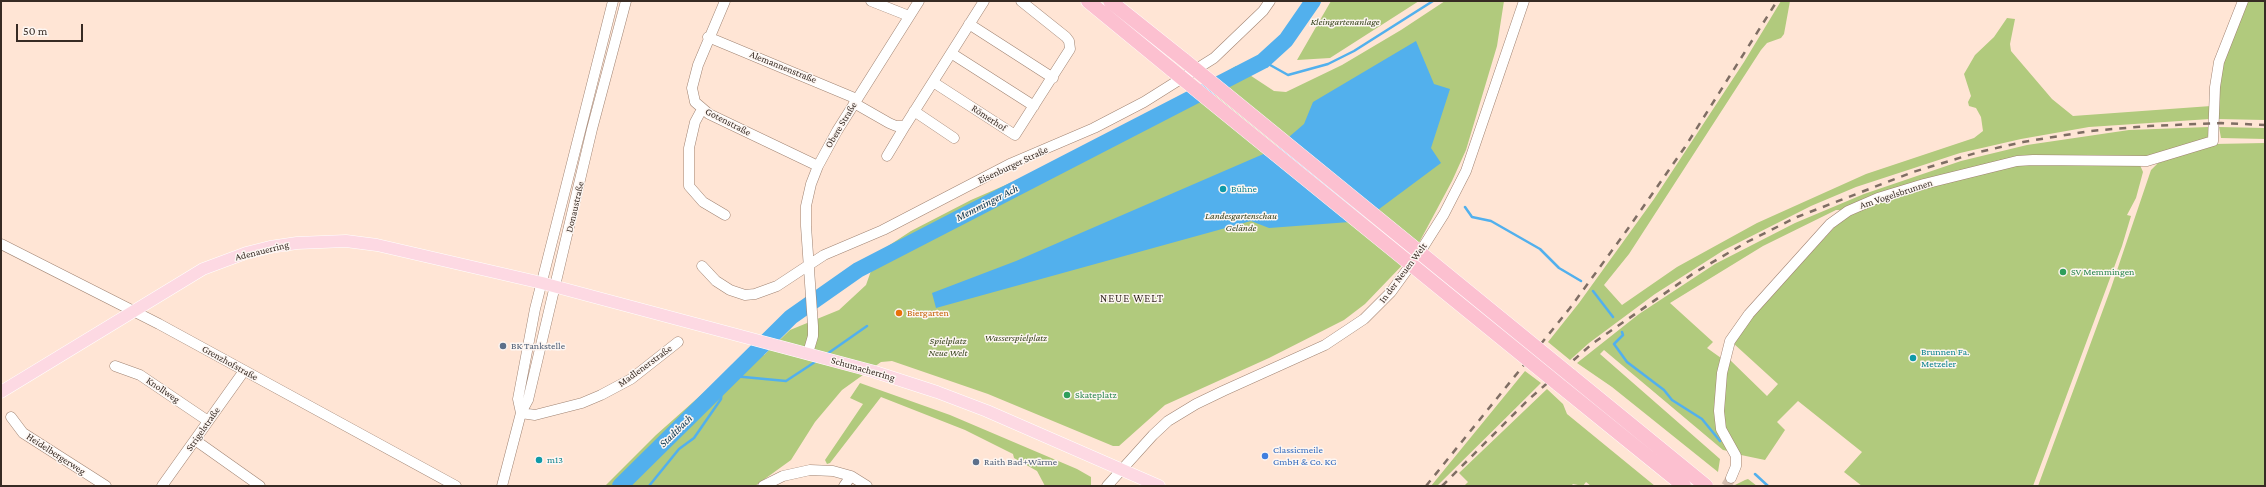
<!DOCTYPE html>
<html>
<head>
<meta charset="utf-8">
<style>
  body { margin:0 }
  #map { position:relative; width:2266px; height:487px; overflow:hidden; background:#ffe5d5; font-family:"Crimson Pro",serif }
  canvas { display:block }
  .frame { position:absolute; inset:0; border:2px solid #372b24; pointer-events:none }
  .scale { position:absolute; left:16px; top:24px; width:67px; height:18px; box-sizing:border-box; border:2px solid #372b24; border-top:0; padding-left:5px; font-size:12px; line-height:14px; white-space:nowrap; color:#372b24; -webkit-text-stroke:3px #fdf6f2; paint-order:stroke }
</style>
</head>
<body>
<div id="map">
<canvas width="2266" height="487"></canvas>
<div class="frame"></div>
<div class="scale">50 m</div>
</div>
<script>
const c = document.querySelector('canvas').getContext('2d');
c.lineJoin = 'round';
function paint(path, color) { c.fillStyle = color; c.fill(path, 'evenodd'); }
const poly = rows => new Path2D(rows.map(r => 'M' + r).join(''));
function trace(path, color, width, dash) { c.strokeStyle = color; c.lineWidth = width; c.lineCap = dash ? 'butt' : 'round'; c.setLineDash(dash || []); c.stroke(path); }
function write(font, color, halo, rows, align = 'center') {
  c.font = font + ' "Crimson Pro",serif'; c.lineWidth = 3; c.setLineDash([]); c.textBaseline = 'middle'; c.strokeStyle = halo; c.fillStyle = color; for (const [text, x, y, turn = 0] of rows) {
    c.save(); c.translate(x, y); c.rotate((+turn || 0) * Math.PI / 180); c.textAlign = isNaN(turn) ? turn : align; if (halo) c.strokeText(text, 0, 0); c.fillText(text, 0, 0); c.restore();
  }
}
paint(poly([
  [1331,1,1419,1,1330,58,1297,60],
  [1445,1,1504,1,1497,46,1466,150,1452,181,1413,254,1365,304,1344,320,1269,358,1165,405,1119,446,1113,446,988,394,892,361,881,362,842,390,815,422,791,460,755,486,605,486,656,435,738,362,764,355,790,330,839,310,866,285,872,268,882,250,911,231,971,200,1146,124,1181,100,1236,66,1274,91,1286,92,1342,65,1401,30],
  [1781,1,1790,1,1784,34,1781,38,1767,43,1761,50,1629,254,1604,285,1622,305,1677,267,1757,223,1866,174,1974,138,1983,131,1981,117,1976,108,1969,106,1968,102,1971,96,1964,74,1975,55,1994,37,2007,18,2015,19,2010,44,2011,51,2052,99,2073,116,2211,106,2210,119,2089,127,2021,139,1960,153,1856,187,1811,206,1724,250,1655,294,1589,343,1570,360,1548,342,1579,303,1654,199,1744,62],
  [2247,1,2265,1,2265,120,2217,119,2218,95,2223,61],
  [2208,127,2209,135,2206,139,2143,157,2035,155,2014,158,1843,210,1836,210,1763,246,1670,303,1713,342,1707,348,1721,358,1717,386,1728,451,1723,450,1604,350,1600,354,1720,459,1718,472,1612,387,1577,363,1639,314,1715,264,1795,223,1864,194,1961,161,2027,145,2129,130],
  [2219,127,2265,128,2265,139,2221,138],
  [2265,143,2265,486,2038,486,2111,288,2151,170,2158,163,2214,144],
  [2021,164,2140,165,2143,172,2136,198,2127,215,2131,216,2122,246,2033,486,1862,486,1844,472,1862,452,1798,401,1777,422,1785,430,1765,460,1741,455,1725,429,1723,399,1728,358,1767,396,1778,384,1733,343,1739,331,1842,219,1897,195],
  [1525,371,1541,383,1437,486,1431,486],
  [860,383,950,415,1077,469,1091,477,1091,486,1045,486,1037,471,1014,458,1013,454,965,430,881,397,830,463,827,464,825,460,863,404,850,398],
  [1547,389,1563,404,1567,414,1655,486,1591,486,1586,482,1583,486,1573,484,1571,486,1464,486,1468,482,1459,473],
  [1748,479,1757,486,1735,485,1745,480]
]), '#b1ca7d');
paint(poly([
  [1416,41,1434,84,1450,89,1431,148,1441,163,1363,221,1269,228,1251,221,936,308,932,293,1016,261,1275,149,1304,124,1313,102]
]), '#52b0ed');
trace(poly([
  [1263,61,1288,75,1328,64,1354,51,1433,1],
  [1465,207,1472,217,1491,221,1540,249,1559,268,1581,281],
  [1593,291,1613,317],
  [1622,332,1623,335,1614,344,1627,362,1664,390,1672,400,1702,419,1720,441],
  [827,354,867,326],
  [733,376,786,381,818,360],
  [1755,474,1768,486],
  [649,486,679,449,694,438,721,399,722,387]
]), '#52b0ed', 2.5);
trace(poly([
  [620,486,791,317,858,270,1263,61,1286,40,1313,1]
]), '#52b0ed', 16);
trace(poly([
  [1726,486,1731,478]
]), '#d7c0b2', 10, [10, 5]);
const minor = poly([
  [725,1,698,65,692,88,695,102,709,114,818,166],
  [871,1,909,16],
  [969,24,1053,78],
  [708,37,857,99],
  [951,53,1034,106],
  [933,82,1015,135,1070,49,1069,41,1066,37,1021,1],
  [854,103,889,123,896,126,905,126,984,1],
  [702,109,695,122,689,148,689,186,703,202,725,215],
  [914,111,954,138],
  [887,156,905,126],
  [1,244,159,324,456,486],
  [702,266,716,281,730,290,745,295,755,294,777,286,824,255,883,230,1012,163,1094,128,1144,102,1214,58,1263,11,1270,1],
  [808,353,813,336,813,326,806,226,806,206,811,184,818,166,837,131,919,1],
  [115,366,140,375,208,421],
  [521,413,518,399,535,309,613,1],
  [521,413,535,415,582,403,601,395,631,379,678,342],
  [11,417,23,433,106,486],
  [195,440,260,486],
  [1731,478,1736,466,1736,456,1721,429,1719,411,1722,373,1730,341,1749,314,1830,224,1848,211,1878,198,1924,184,2017,161,2033,160,2147,161,2213,141,2215,87,2219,62,2243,1],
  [162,486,244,371],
  [502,486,521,413,528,400,592,129,626,1],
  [763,486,783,476,810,470,833,471,851,476,867,486],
  [844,486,851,476],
  [1107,486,1153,435,1168,421,1196,404,1223,391,1325,345,1364,319,1391,292,1420,252,1444,214,1466,171,1524,1]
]);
const major = poly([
  [1,392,203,269,246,253,270,247,297,243,346,241,377,245,542,283,872,371,937,392,987,411,1159,486]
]);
const highway = poly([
  [1088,1,1172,70],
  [1110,1,1184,60],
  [1570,375,1706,486],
  [1558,384,1684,486]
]);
trace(minor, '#a08372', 11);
trace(major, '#fff', 13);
trace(highway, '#fff', 15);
trace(minor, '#fff', 10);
trace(major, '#fdd9e3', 12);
trace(highway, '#fcc0d0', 14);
trace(poly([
  [1426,486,1570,308,1627,230,1685,147,1777,1],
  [1442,486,1528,400,1592,344,1694,273,1747,242,1797,217,1913,172,1979,152,2023,142,2090,131,2149,126,2221,123,2265,125]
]), '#7f6e64', 2.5, [7, 7]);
const highwayBridge = poly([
  [1184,60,1570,375],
  [1172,70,1558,384]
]);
trace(highwayBridge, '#fff', 15, []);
trace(highwayBridge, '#fcc0d0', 14);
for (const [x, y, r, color] of [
  [1223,189,4,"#0f9aa8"],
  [2063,272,4,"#2e9e5b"],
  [899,313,4,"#e8710a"],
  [503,346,4,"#5c6f8a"],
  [1913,358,4,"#0f9aa8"],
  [1067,395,4,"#2e9e5b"],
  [1265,456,4,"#3f7fe0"],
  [539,460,4,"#0f9aa8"],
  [976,462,4,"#5c6f8a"]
]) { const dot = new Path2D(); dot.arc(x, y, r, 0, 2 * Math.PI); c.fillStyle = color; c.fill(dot); trace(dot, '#fdf6f2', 1.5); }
write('italic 10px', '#36421b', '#fdf6f2', [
  ["Kleingartenanlage",1345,22],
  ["Landesgartenschau",1241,216],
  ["Gelände",1241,228],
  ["Wasserspielplatz",1016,338],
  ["Spielplatz",948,341],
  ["Neue Welt",948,353]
]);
write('10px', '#372b24', '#fdf6f2', [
  ["Alemannenstraße",783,67,22],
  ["Römerhof",989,118,33],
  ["Gotenstraße",728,122,27],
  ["Obere Straße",841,125,-59],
  ["Eisenburger Straße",1013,165,-25],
  ["Am Vogelsbrunnen",1896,194,-18],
  ["Donaustraße",575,207,-77],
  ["Adenauerring",262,251,-14],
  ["In der Neuen Welt",1403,273,-53],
  ["Grenzhofstraße",230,363,29],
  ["Madlenerstraße",645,366,-36],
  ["Schumacherring",863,369,16],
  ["Knollweg",163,390,34],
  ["Strigelstraße",203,429,-55],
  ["Heidelbergerweg",56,454,33]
]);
write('10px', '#0d838f', '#fdf6f2', [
  ["Bühne",1231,189],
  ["Brunnen Fa.",1921,352],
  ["Metzeler",1921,364],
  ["m13",547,460]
], 'left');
write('10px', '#27864d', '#fdf6f2', [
  ["SV Memmingen",2071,272],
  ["Skateplatz",1075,395]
], 'left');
write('10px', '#c56008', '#fdf6f2', [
  ["Biergarten",907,313]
], 'left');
write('10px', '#4e5e75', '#fdf6f2', [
  ["BK Tankstelle",511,346],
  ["Raith Bad+Wärme",984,462]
], 'left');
write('10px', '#366cbe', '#fdf6f2', [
  ["Classicmeile",1273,450],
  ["GmbH & Co. KG",1273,462]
], 'left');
write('italic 11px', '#09324b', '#fdf6f2', [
  ["Memminger Ach",987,203,-27],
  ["Stadtbach",676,431,-44]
]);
c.letterSpacing = '1px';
write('11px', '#372b24', '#fdf6f2', [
  ["NEUE WELT",1132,299]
]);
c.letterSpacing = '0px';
</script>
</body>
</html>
